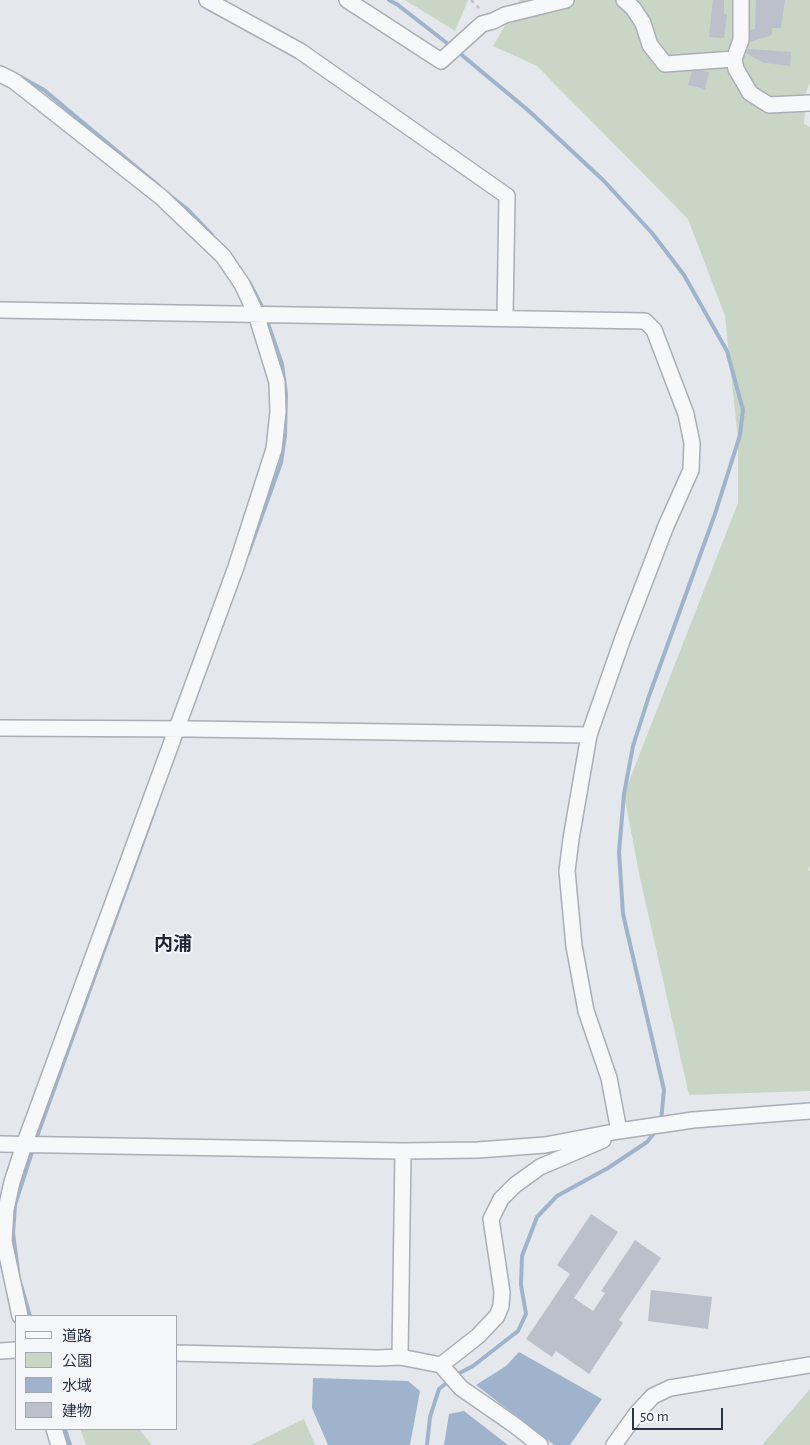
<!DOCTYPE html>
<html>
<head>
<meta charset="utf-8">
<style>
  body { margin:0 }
  #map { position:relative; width:810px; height:1445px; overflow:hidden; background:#e4e7ec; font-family:"Alegreya Sans","Noto Sans JP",sans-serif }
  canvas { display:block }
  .legend { position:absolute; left:15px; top:1315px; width:162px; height:115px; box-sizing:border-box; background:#f4f6f9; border:1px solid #a4a8b1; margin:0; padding:6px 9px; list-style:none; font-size:15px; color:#2b3445 }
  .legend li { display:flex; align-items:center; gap:10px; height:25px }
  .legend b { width:25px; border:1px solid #a4a8b1 }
  .scale { position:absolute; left:632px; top:1408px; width:91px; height:22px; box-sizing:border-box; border:2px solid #2b3445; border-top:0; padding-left:6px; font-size:15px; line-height:18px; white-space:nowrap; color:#2b3445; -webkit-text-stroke:4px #f4f6f9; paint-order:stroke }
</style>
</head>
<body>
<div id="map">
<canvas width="810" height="1445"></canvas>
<ul class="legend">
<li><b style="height:6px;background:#f7f8fa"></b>道路</li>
<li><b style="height:14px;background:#c9d6c5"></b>公園</li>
<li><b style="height:14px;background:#9fb4cc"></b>水域</li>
<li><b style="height:14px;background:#bbc0ca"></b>建物</li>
</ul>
<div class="scale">50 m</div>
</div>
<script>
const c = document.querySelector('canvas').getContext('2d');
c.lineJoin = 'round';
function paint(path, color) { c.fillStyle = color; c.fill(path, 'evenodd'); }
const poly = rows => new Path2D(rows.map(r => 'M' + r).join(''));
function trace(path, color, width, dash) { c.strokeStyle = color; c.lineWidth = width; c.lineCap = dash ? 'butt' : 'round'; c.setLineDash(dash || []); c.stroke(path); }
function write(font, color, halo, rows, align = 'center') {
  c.font = font + ' "Alegreya Sans","Noto Sans JP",sans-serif'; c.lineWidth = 4; c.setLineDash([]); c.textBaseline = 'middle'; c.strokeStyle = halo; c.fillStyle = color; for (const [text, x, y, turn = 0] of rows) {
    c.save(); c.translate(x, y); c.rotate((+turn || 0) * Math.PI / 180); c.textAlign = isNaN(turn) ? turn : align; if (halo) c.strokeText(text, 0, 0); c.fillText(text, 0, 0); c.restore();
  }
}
paint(poly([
  [405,0,468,0,455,31],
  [520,0,810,0,810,83,806,92,804,124,810,127,810,866,808,870,810,871,810,1091,689,1095,640,878,624,794,738,503,738,440,725,316,688,219,537,66,493,46],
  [810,1389,810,1445,762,1445],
  [304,1419,315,1445,251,1445],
  [80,1429,139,1429,152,1445,86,1445]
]), '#c9d6c5');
paint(poly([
  [519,1352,602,1399,570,1445,554,1445,476,1385,506,1366],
  [313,1378,408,1381,420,1391,410,1445,328,1445,312,1408],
  [464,1411,508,1445,444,1445,449,1414]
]), '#9fb4cc');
trace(poly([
  [389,0,398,5,452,47],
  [457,51,529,111,603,180,652,233,684,275,727,351,743,410,740,435,715,514,649,696,633,746,624,794,619,852,623,914,664,1090,661,1121],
  [19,76,44,90,159,186],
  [168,194,187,209,212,235],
  [249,282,255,293,264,311],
  [248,554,281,463,285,436,286,394,282,364,266,318],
  [35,1142,157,803],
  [18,1271,13,1233,15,1205,33,1149],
  [21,1285,30,1316],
  [454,1376,473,1366,518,1331,526,1314,521,1285,522,1256,537,1217,557,1196,608,1168,647,1142,656,1131],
  [65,1429,70,1445],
  [427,1445,430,1417,439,1389,449,1381]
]), '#9fb4cc', 4);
paint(poly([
  [713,0,724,0,724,14,727,14,724,38,709,37],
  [756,0,785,0,781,28,772,28,772,35,750,42,750,30,755,29],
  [748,49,791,52,790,66,764,63,746,53],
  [692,71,702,71,709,72,705,89,688,85],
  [591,1214,618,1232,574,1298,593,1311,605,1293,601,1291,635,1240,661,1258,619,1320,623,1323,589,1374,556,1351,552,1357,526,1339,570,1274,557,1265],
  [651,1290,712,1297,708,1329,648,1321]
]), '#bbc0ca');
const street = poly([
  [207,0,300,51,507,196,505,318],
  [347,0,441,61,482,24,493,21,505,15,566,0],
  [624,0,633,8,643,23,650,45,665,64,734,59],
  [741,0,741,40,734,59,736,69,750,93,769,105,810,103],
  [0,74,14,81,161,197,223,256,242,284,256,314,277,382,278,412,274,449,236,567,24,1145,12,1182,6,1209,4,1241,20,1316],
  [0,310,645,321,654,330,686,414,692,443,691,470,666,526,623,638,589,735,571,839,567,871,574,946,586,1011,609,1078,619,1131],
  [0,728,192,729,589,735],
  [0,1144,403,1151,478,1150,545,1145,619,1131,693,1120,810,1111],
  [0,1351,16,1350],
  [176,1353,378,1358,400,1357,441,1365,461,1388,513,1424,540,1445],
  [400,1357,403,1151],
  [441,1365,478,1336,497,1316,501,1306,502,1292,491,1219,501,1199,515,1185,540,1167,603,1140],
  [54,1429,59,1445],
  [614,1445,637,1413,653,1396,670,1388,810,1365]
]);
trace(street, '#a9aeb7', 18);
trace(poly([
  [471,0,481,10]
]), '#c2c5cb', 2.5, [4, 4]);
trace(street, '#f7f8fa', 15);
write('bold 19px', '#1d2536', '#f4f6f9', [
  ["内浦",173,944]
]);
</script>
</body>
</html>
